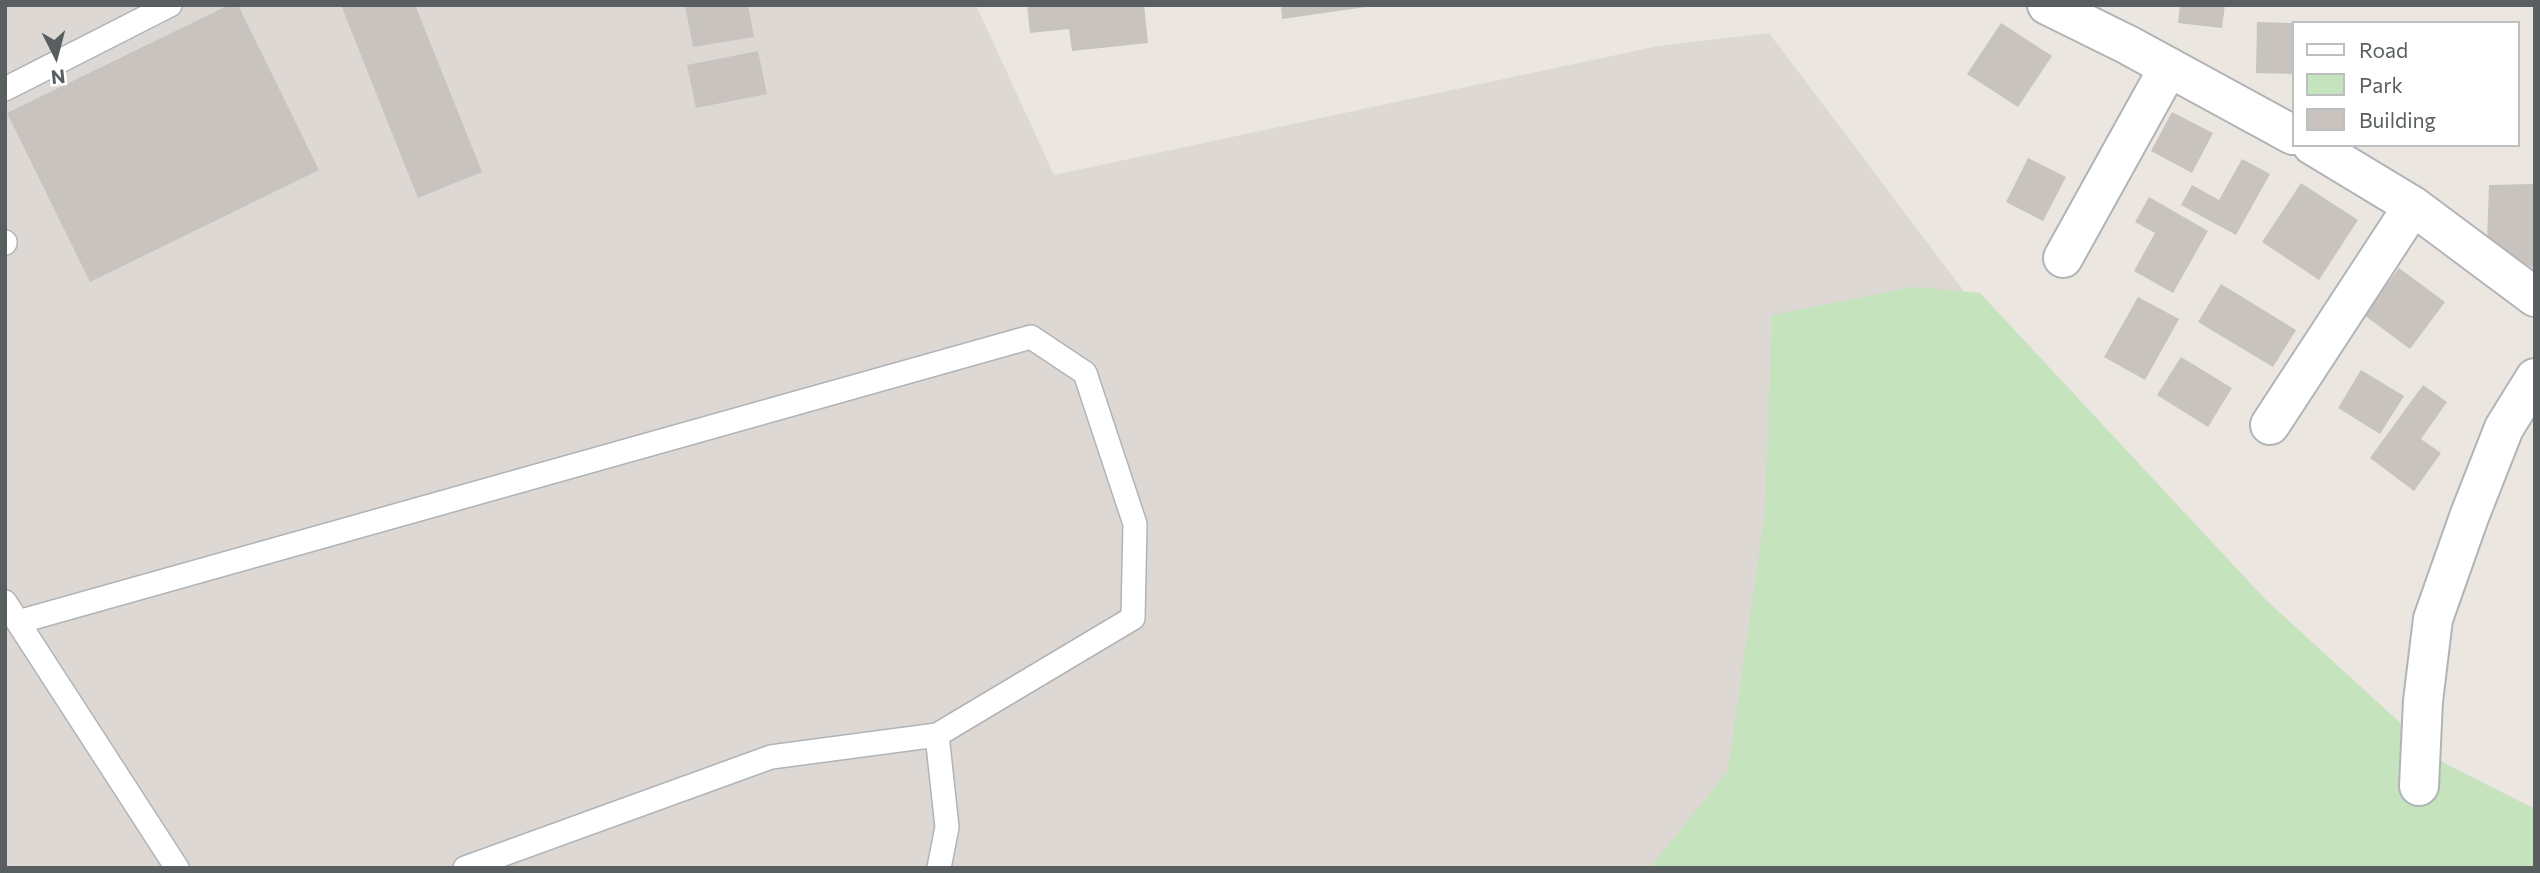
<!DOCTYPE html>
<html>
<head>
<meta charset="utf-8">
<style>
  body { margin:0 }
  #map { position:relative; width:2540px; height:873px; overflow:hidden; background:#ebe6e0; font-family:Commissioner,sans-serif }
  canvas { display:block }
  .frame { position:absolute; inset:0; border:7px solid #595e60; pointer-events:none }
  .legend { position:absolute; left:2292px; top:21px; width:228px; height:126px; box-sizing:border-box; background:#fff; border:2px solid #bdbfbf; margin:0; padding:9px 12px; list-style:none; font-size:21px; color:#595e60 }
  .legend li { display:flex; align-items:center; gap:14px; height:35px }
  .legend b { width:35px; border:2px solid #bdbfbf }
  .north { position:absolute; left:21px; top:21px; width:70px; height:70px; -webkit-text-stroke:5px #fff; paint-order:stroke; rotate:174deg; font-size:19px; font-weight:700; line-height:28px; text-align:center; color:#595e60 }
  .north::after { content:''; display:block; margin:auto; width:24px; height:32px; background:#595e60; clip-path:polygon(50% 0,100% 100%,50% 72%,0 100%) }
</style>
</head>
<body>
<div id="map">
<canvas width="2540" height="873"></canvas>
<div class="frame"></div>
<ul class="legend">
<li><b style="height:9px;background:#fff"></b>Road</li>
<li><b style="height:19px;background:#c5e3bd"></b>Park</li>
<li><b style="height:19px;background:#c8c3bf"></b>Building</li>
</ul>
<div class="north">N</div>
</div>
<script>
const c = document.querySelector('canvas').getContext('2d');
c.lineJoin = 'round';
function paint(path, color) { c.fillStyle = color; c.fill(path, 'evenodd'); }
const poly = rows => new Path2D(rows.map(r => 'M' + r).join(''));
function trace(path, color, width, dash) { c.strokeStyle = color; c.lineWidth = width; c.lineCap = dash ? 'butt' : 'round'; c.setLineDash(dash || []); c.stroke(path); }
paint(poly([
  [5,5,976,5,1054,175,1658,46,1769,33,1979,311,2337,868,5,868]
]), '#ddd8d4');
paint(poly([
  [1913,287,1980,293,2265,599,2444,763,2535,809,2535,868,1650,868,1728,771,1765,513,1772,315]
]), '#c5e3bd');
paint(poly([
  [229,5,238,5,319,170,90,282,7,113],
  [341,5,415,5,482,172,418,198],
  [685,5,748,5,754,37,693,47],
  [1027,5,1144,5,1148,43,1072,51,1069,29,1030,33],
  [1281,5,1365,5,1366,7,1282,19],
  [2180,5,2225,5,2222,28,2178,23],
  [2257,22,2293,23,2293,74,2256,73],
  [2001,23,2052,56,2018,107,1967,74],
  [758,51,767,94,696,108,687,65],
  [2172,112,2213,133,2192,173,2151,151],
  [2028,158,2066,177,2043,221,2006,202],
  [2242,159,2270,174,2236,235,2181,205,2192,185,2219,200],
  [2301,183,2358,220,2319,280,2262,242],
  [2535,184,2535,269,2487,242,2489,185],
  [2149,197,2208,231,2173,293,2134,271,2155,233,2135,222],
  [2399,268,2445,302,2410,349,2364,315],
  [2221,284,2296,330,2273,367,2198,322],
  [2138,297,2179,319,2145,380,2104,357],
  [2181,357,2232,388,2208,427,2157,395],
  [2361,370,2404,396,2380,434,2338,408],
  [2423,385,2447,402,2421,439,2441,453,2414,491,2370,458]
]), '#c8c3bf');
const service = poly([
  [5,89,170,5],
  [5,242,5,243],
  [5,602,177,868],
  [18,622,1031,337,1085,373,1135,524,1133,618,937,735,947,827,939,868],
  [465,868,771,757,937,735]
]);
const minor = poly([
  [2047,5,2128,45,2293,135],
  [2312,145,2413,206,2535,297],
  [2063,258,2169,67],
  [2270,425,2413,206],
  [2419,786,2423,701,2433,619,2469,517,2504,428,2535,378]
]);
trace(service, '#b1b4b7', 26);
trace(minor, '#b1b4b7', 42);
trace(service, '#fff', 23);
trace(minor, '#fff', 38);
</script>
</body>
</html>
